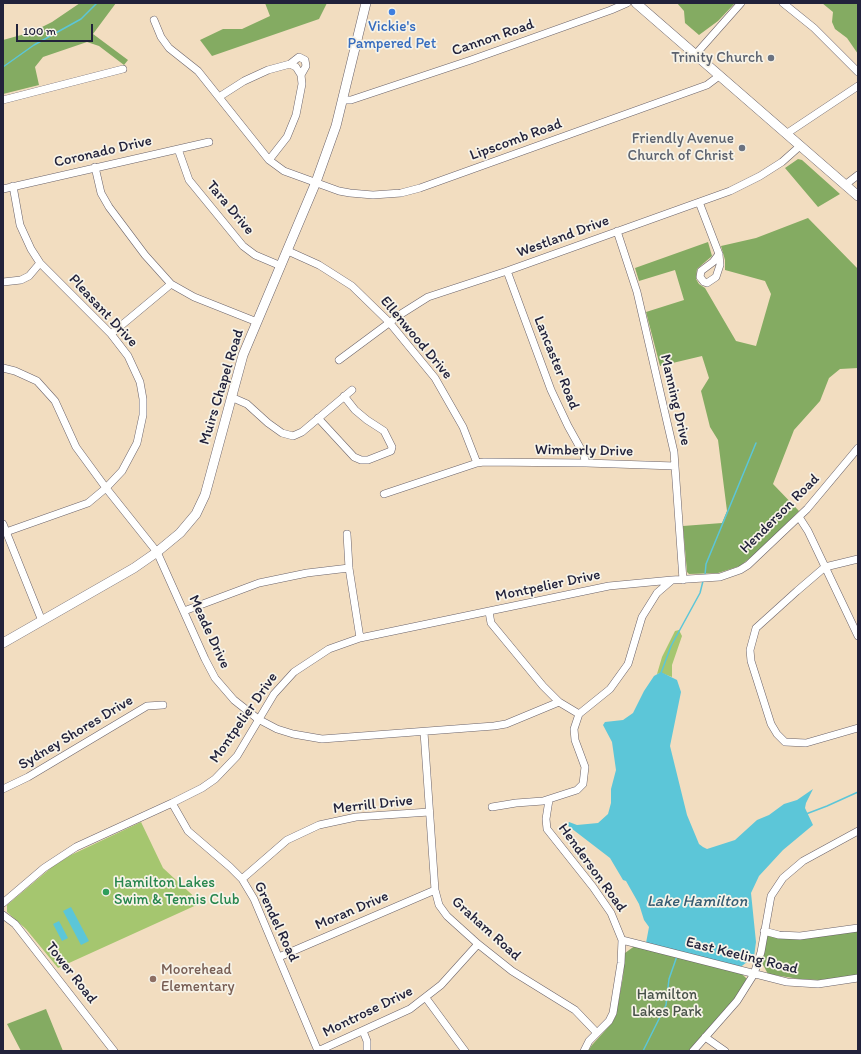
<!DOCTYPE html>
<html>
<head>
<meta charset="utf-8">
<style>
  body { margin:0 }
  #map { position:relative; width:861px; height:1054px; overflow:hidden; background:#f2ddc0; font-family:Itim,sans-serif }
  canvas { display:block }
  .frame { position:absolute; inset:0; border:4px solid #22223b; pointer-events:none }
  .scale { position:absolute; left:16px; top:24px; width:77px; height:18px; box-sizing:border-box; border:2px solid #22223b; border-top:0; padding-left:5px; font-size:12px; line-height:14px; white-space:nowrap; color:#22223b; -webkit-text-stroke:3px #f7f3e8; paint-order:stroke }
</style>
</head>
<body>
<div id="map">
<canvas width="861" height="1054"></canvas>
<div class="frame"></div>
<div class="scale">100 m</div>
</div>
<script>
const c = document.querySelector('canvas').getContext('2d');
c.lineJoin = 'round';
function paint(path, color) { c.fillStyle = color; c.fill(path, 'evenodd'); }
const poly = rows => new Path2D(rows.map(r => 'M' + r).join(''));
function trace(path, color, width, dash) { c.strokeStyle = color; c.lineWidth = width; c.lineCap = dash ? 'butt' : 'round'; c.setLineDash(dash || []); c.stroke(path); }
function write(font, color, halo, rows, align = 'center') {
  c.font = font + ' Itim,sans-serif'; c.lineWidth = 3.5; c.setLineDash([]); c.textBaseline = 'middle'; c.strokeStyle = halo; c.fillStyle = color; for (const [text, x, y, turn = 0] of rows) {
    c.save(); c.translate(x, y); c.rotate((+turn || 0) * Math.PI / 180); c.textAlign = isNaN(turn) ? turn : align; if (halo) c.strokeText(text, 0, 0); c.fillText(text, 0, 0); c.restore();
  }
}
paint(poly([
  [679,630,682,636,672,665,672,677,661,673,657,674,662,657,675,631],
  [141,822,163,868,201,903,58,968,26,929,7,912,7,905,52,867,71,855]
]), '#a5c66f');
paint(poly([
  [80,3,116,3,93,34,128,60,124,65,99,46,87,42,43,57,35,67,39,85,3,94,3,40,32,32,52,22],
  [265,3,327,3,319,19,212,56,200,40,223,29,242,29,270,16],
  [677,3,735,3,718,21,699,35,685,23,684,11],
  [822,3,858,3,858,54,847,38,835,29,832,22,833,12],
  [798,159,802,160,840,194,818,207,785,168],
  [808,218,858,269,858,368,840,369,829,378,820,401,794,430,773,484,799,511,760,550,740,566,718,573,689,574,687,572,683,526,722,523,727,511,718,440,710,427,701,391,709,378,702,356,660,366,646,312,684,300,675,270,639,281,635,268,708,242,712,256,697,269,696,279,699,284,705,288,736,341,756,346,771,294,765,281,725,270,725,260,721,246,756,238],
  [858,930,858,976,819,980,799,979,768,974,762,963,767,934,777,937],
  [636,945,742,974,747,979,747,985,690,1051,588,1051,592,1045,612,1023,616,1015,623,977,625,953],
  [46,1009,63,1051,21,1051,7,1024]
]), '#84ab62');
paint(poly([
  [661,672,677,680,681,692,670,746,687,815,699,844,703,847,707,849,735,840,757,820,769,815,784,804,797,800,813,789,806,803,805,808,813,825,783,850,759,876,751,893,756,942,754,957,739,968,646,943,649,927,644,920,639,904,626,881,623,880,610,858,567,825,569,822,577,825,598,823,608,814,611,803,611,789,616,770,612,742,603,725,605,722,623,720,633,713,644,691,654,676],
  [71,907,89,941,81,945,63,911],
  [59,921,68,938,62,941,53,924]
]), '#5cc6d8');
trace(poly([
  [3,67,34,45,81,19,97,3],
  [705,575,706,564,756,443],
  [661,673,671,646,700,593,703,581],
  [806,814,827,806,858,792],
  [643,1051,666,1005,669,979,677,956]
]), '#5cc6d8', 1.5);
const minor = poly([
  [783,3,814,28,858,72],
  [154,20,161,37,169,48,198,71,269,160,284,171,339,191,350,193,373,195,401,193,420,188,707,85,719,76],
  [695,55,741,3],
  [290,64,299,57,305,60,306,66,301,75],
  [219,97,244,81,268,70,290,64,296,67,301,75,302,84,296,115,287,137,269,160],
  [3,100,123,69],
  [343,100,351,100,471,60,611,10,627,3],
  [786,134,858,86],
  [178,149,189,180,243,246,255,255,281,266],
  [95,167,101,193,109,207,145,255,171,284,194,297,257,322],
  [845,185,858,175],
  [3,189,209,142],
  [699,202,719,254,720,265,716,277,707,283,704,282,700,277,701,271,713,262,719,254],
  [617,231,637,292,674,452,683,580],
  [288,251,319,265,352,286,389,322,435,378,463,427,477,463],
  [507,271,551,390,568,426,583,453,586,463],
  [3,282,21,280,29,276,40,263],
  [111,334,171,284],
  [339,360,401,314,428,297,507,271,730,191,760,176,782,162,800,146],
  [3,368,15,371,37,381,55,401,76,447,106,488,157,552,205,659,215,678,234,700,258,719,277,729,293,734,322,739,494,726,506,724,559,702],
  [231,397,247,404,268,423,282,433,293,436,302,432,352,390],
  [318,418,354,457,361,460,368,460,391,451,392,447,384,431,367,420,355,410,344,396],
  [384,494,477,463,484,462,586,463,675,466],
  [799,517,808,531,858,636],
  [3,524,42,621],
  [6,532,88,503,106,488,122,471,137,443,143,415,143,399,140,382,128,356,111,334,40,263,31,249,20,225,13,186],
  [347,534,349,568,360,638],
  [858,559,825,567,797,591,756,628,750,650,751,661,771,724,777,734,785,742,806,743,858,728],
  [184,611,259,583,307,573,349,568],
  [489,612,491,623,543,686,559,702,579,714],
  [424,732,435,890,439,905,447,916,478,944,512,971,575,1010,597,1033],
  [3,789,28,777,147,706,163,705],
  [549,800,546,819,547,829,593,887,611,913,622,940,621,963,613,1013,609,1021,589,1041,584,1051],
  [172,803,188,831,230,867,242,879,254,899,318,1051],
  [492,807,516,803,543,801,577,790,583,784,585,767,575,740,574,729,579,714,610,689,628,664,642,617,657,593,672,580,720,577,740,570,748,565,807,509,858,448],
  [242,879,287,840,319,825,356,817,429,812],
  [3,903,44,868,76,847,172,803,202,788,215,779,237,756,274,694,294,672,329,649,360,638,609,586,672,580],
  [3,915,15,924,114,1051],
  [764,931,779,935,800,936,858,928],
  [622,940,787,982,818,984,858,978],
  [279,957,435,890],
  [426,998,465,1051],
  [363,1031,367,1041,367,1051],
  [705,1037,725,1051],
  [318,1051,410,1009,441,985,478,944],
  [693,1051,737,1001,754,974,761,952,771,896,783,878,803,861,858,831]
]);
const major = poly([
  [636,3,858,196],
  [3,643,134,568,157,552,180,533,196,514,205,495,243,355,316,182,336,126,366,3]
]);
trace(minor, '#6b636a', 8);
trace(major, '#6b636a', 10);
trace(minor, '#fff', 7);
trace(major, '#fff', 9);
for (const [x, y, r, color] of [
  [392,12,4,"#3f7fe0"],
  [771,58,4,"#6b7280"],
  [742,148,4,"#6b7280"],
  [106,892,4,"#2e9e5b"],
  [153,979,4,"#8d6e63"]
]) { const dot = new Path2D(); dot.arc(x, y, r, 0, 2 * Math.PI); c.fillStyle = color; c.fill(dot); trace(dot, '#f7f3e8', 1.5); }
write('15px', '#366cbe', '#f7f3e8', [
  ["Vickie's",392,27],
  ["Pampered Pet",392,44]
]);
write('15px', '#22223b', '#f7f3e8', [
  ["Cannon Road",493,38,-19],
  ["Lipscomb Road",516,140,-20],
  ["Coronado Drive",103,152,-13],
  ["Tara Drive",230,208,50],
  ["Westland Drive",563,237,-20],
  ["Pleasant Drive",103,311,47],
  ["Ellenwood Drive",416,338,50],
  ["Lancaster Road",556,363,68],
  ["Muirs Chapel Road",222,387,-73],
  ["Manning Drive",675,400,77],
  ["Wimberly Drive",584,451,1],
  ["Henderson Road",780,514,-45],
  ["Montpelier Drive",548,586,-12],
  ["Meade Drive",209,632,65],
  ["Montpelier Drive",244,718,-55],
  ["Sydney Shores Drive",76,733,-31],
  ["Merrill Drive",373,805,-6],
  ["Henderson Road",592,868,54],
  ["Moran Drive",352,911,-23],
  ["Grendel Road",276,922,65],
  ["Graham Road",486,929,42],
  ["East Keeling Road",742,956,14],
  ["Tower Road",71,973,52],
  ["Montrose Drive",368,1012,-26]
]);
write('15px', '#5b616d', '#f7f3e8', [
  ["Trinity Church",763,58],
  ["Friendly Avenue",734,139],
  ["Church of Christ",734,156]
], 'right');
write('15px', '#27864d', '#f7f3e8', [
  ["Hamilton Lakes",114,883],
  ["Swim & Tennis Club",114,900]
], 'left');
write('15px', '#785e54', '#f7f3e8', [
  ["Moorehead",161,970],
  ["Elementary",161,987]
], 'left');
write('15px', '#49534b', '#f7f3e8', [
  ["Hamilton",667,995],
  ["Lakes Park",667,1012]
]);
write('italic 16px', '#365b72', '#f7f3e8', [
  ["Lake Hamilton",697,902]
]);
</script>
</body>
</html>
